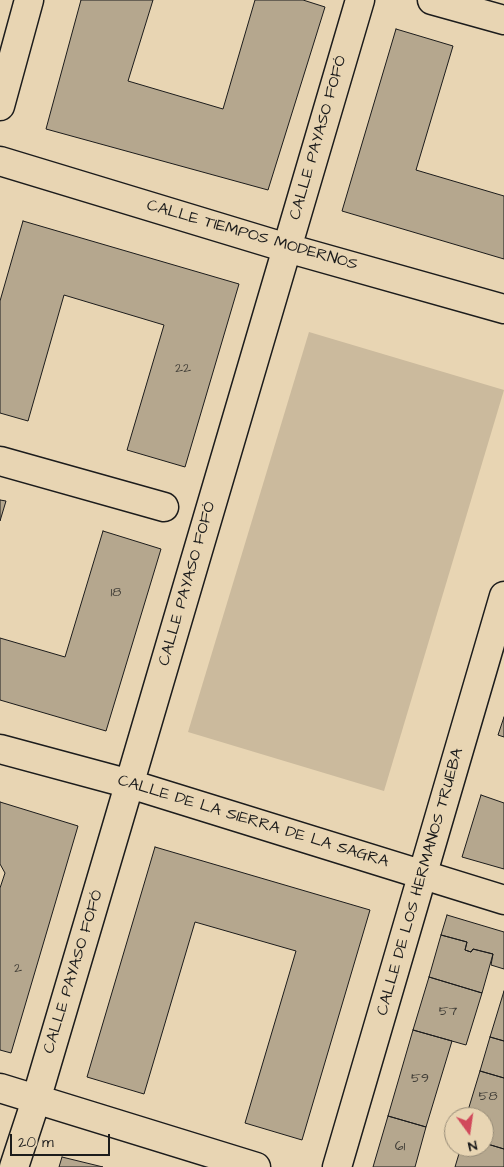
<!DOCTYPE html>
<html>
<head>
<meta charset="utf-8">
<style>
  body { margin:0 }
  #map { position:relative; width:504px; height:1167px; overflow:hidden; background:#e8d5b3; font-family:"Architects Daughter",sans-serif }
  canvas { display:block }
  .north { position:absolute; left:444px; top:1107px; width:50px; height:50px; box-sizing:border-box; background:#e8d5b3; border:1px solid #968b77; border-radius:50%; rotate:166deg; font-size:14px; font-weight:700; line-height:20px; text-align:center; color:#1c1c1c }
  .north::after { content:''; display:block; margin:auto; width:18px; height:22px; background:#d1495b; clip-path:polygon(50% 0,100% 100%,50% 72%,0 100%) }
  .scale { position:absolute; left:10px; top:1134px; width:100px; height:22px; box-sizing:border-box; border:2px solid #1c1c1c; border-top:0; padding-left:6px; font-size:15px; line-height:18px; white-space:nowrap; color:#1c1c1c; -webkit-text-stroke:4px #e8d5b3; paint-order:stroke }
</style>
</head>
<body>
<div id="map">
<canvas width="504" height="1167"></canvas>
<div class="north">N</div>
<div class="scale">20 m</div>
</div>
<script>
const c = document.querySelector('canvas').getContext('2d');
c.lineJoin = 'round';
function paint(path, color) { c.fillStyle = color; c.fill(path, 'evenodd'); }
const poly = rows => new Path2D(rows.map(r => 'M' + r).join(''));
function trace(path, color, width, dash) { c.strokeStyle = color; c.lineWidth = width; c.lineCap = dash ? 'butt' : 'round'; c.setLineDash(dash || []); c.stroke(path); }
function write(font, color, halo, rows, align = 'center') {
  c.font = font + ' "Architects Daughter",sans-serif'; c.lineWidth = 4.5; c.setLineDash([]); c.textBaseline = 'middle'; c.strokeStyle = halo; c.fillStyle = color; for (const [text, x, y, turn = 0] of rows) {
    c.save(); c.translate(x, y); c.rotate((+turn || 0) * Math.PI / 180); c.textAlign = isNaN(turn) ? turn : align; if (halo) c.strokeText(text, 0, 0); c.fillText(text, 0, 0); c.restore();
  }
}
paint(poly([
  [309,332,504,390,384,791,188,732]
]), '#cbba9d');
const building = poly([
  [81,0,153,0,128,81,223,109,255,0,303,0,325,7,268,190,46,129,81,0],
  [396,29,453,46,416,170,504,196,504,259,342,211,396,29],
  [23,221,239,284,185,467,127,450,164,325,64,295,28,421,0,413,0,301,23,221],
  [0,500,6,501,0,521,0,500],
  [103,531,161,549,106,731,0,700,0,638,65,657,103,531],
  [504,717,504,737,498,735,504,717],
  [481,795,504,803,504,869,462,857,481,795],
  [0,802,78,826,11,1053,0,1050,0,888,5,873,0,864,0,802],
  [155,847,370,910,302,1140,245,1123,296,951,195,922,144,1094,87,1077,155,847],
  [447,915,504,932,504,969,491,965,493,954,473,949,471,952,465,950,467,942,441,935,447,915],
  [441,935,467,942,465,950,471,952,473,949,493,954,482,993,429,977,441,935],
  [429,977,482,993,466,1045,413,1030,429,977],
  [504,991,504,1041,490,1037,504,991],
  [413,1030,452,1041,426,1127,388,1116,413,1030],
  [490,1037,504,1041,504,1078,480,1071,490,1037],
  [480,1071,504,1078,504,1149,484,1143,484,1117,466,1117,480,1071],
  [388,1116,426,1127,415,1167,373,1167,388,1116],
  [484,1143,504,1149,504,1167,455,1167,461,1147,484,1147,484,1143],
  [62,1157,103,1167,59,1167,62,1157]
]);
paint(building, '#b5a78e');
trace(building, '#1c1c1c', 1);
const minor = poly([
  [432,0,504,20],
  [0,106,29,0],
  [0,161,287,248,504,309],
  [0,461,164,507],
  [0,749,130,784,504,900],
  [0,1088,256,1167],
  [14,1167,36,1100,117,826,360,0],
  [337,1167,504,596]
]);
trace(minor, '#1c1c1c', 31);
trace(minor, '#e8d5b3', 28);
write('14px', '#423f38', null, [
  ["22",183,369],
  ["18",116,593],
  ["2",18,969],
  ["57",448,1012],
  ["59",420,1079],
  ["58",488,1097],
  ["61",400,1147]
]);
write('16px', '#1c1c1c', '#e8d5b3', [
  ["CALLE PAYASO FOFÓ",319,138,-74],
  ["CALLE TIEMPOS MODERNOS",252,236,16],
  ["CALLE PAYASO FOFÓ",188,584,-74],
  ["CALLE DE LA SIERRA DE LA SAGRA",253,822,17],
  ["CALLE DE LOS HERMANOS TRUEBA",421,882,-74],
  ["CALLE PAYASO FOFÓ",74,972,-73]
]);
</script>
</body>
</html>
